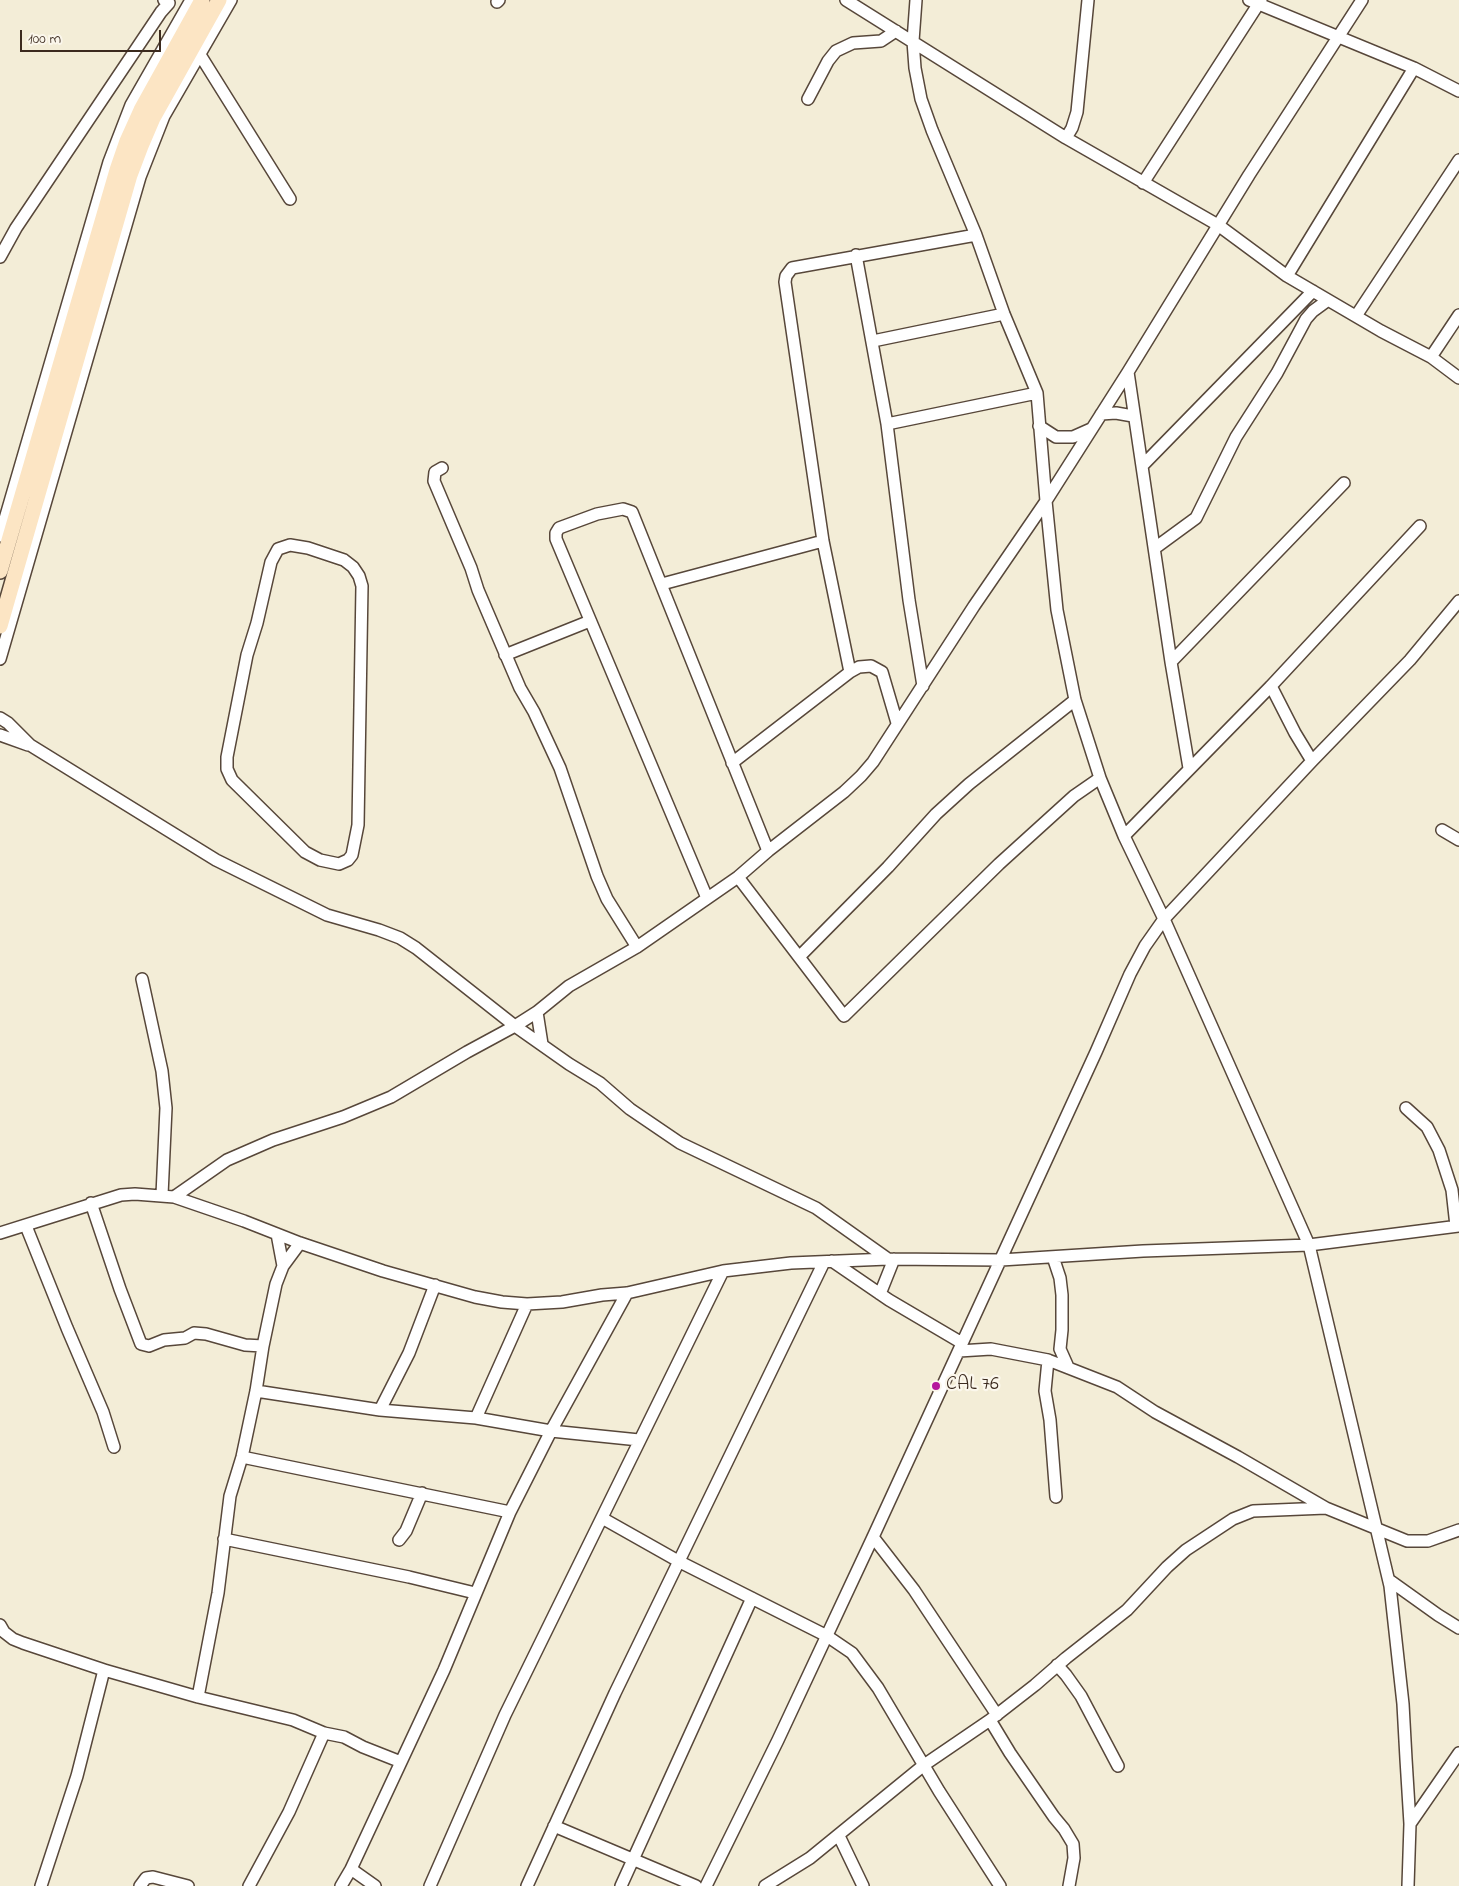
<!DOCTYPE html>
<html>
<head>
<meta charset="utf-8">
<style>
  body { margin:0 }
  #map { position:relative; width:1459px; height:1886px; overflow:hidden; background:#f3edd7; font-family:"Indie Flower",sans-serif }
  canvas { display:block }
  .scale { position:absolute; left:20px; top:30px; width:141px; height:22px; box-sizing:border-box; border:2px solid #3b2a1e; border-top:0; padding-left:6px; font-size:15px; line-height:18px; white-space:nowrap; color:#3b2a1e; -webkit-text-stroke:4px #fbf7ec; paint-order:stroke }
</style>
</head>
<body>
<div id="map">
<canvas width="1459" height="1886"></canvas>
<div class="scale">100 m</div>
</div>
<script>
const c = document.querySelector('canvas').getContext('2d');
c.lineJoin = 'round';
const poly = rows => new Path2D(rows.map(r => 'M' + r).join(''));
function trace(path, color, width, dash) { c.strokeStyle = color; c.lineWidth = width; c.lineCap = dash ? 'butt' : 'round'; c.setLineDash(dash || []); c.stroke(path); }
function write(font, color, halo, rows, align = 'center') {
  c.font = font + ' "Indie Flower",sans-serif'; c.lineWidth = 4.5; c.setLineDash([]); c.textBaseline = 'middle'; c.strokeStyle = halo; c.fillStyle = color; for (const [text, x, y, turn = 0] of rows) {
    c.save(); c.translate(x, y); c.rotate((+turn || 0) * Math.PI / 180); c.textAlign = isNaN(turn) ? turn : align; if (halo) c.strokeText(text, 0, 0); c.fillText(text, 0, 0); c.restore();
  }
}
const street = poly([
  [846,0,1066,138,1218,225,1287,276,1381,331,1431,357,1459,378],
  [916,0,913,41,915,68,921,99,932,130,976,235,1004,314,1037,393,1046,501,1057,610,1075,700,1100,778,1124,836,1164,919,1309,1245,1390,1586,1403,1704,1406,1759,1410,1824,1408,1886],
  [1249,0,1414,68,1459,91],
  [497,2,499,0],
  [197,50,290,199],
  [808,99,828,61,836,51,853,43,881,41,896,31],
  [1066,138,1072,128,1077,112,1088,0],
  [1143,183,1261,0],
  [856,255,887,424,909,600,923,686],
  [0,257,16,228,161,12,169,3,164,0],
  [1287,276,1414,68],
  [1356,316,1459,160],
  [873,341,1004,314],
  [1431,357,1459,315],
  [1128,372,1171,662,1189,768],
  [1101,414,1116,413,1133,416],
  [887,424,1037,393],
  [1039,426,1056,437,1073,437,1091,429],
  [1143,465,1313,291],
  [442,468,435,472,434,481,471,568,478,590,520,688,534,712,560,768,597,876,607,899,637,947],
  [0,536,109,162,131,105,191,0],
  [290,545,308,548,344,560,353,567,359,576,362,586,358,825,352,855,348,860,339,864,320,860,305,852,232,780,227,769,227,757,247,655,257,623,271,562,278,549,290,545],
  [1155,548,1196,518,1236,437,1277,373,1306,319,1313,311,1328,300],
  [662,584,823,541],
  [505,655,590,621],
  [0,659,140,177,164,116,231,0],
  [1171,662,1344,483],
  [850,672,823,541,785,282,786,276,792,268,976,235],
  [1271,686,1295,733,1312,761],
  [0,718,8,723,30,745,216,860,327,915,379,930,400,938,416,948,515,1026,569,1064,600,1083,630,1109,680,1143,816,1208,888,1259],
  [0,735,28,745],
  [732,763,850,672,859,667,871,666,882,672,897,723],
  [1442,830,1459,840],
  [1124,836,1271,686,1420,526],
  [738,877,844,1016,999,864,1074,796,1100,778],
  [707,898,556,539,556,533,559,528,597,514,623,509,632,512,768,851],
  [799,957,888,867,936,814,969,784,1075,700],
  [142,979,162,1071,166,1108,162,1195],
  [537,1012,542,1044],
  [1406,1108,1427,1127,1439,1150,1452,1190,1456,1226],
  [174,1197,227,1160,273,1140,343,1117,391,1097,467,1052,515,1026,537,1012,569,986,637,947,738,877,768,851,844,792,861,776,873,762,974,606,1046,501,1128,372,1249,175,1362,0],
  [91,1203,120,1289,141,1344,149,1346,164,1340,185,1338,194,1333,206,1334,245,1345,263,1346],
  [26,1226,67,1328,103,1412,114,1447],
  [0,1233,121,1195,135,1194,174,1197,244,1221,300,1243,383,1271,475,1297,502,1302,527,1304,562,1302,602,1295,627,1293,723,1271,791,1263,888,1259,1001,1260,1143,1251,1309,1245,1459,1226],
  [1053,1257,1060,1278,1062,1295,1062,1330,1060,1349,1068,1367],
  [832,1261,889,1300,962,1343],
  [283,1266,300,1243],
  [880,1294,894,1259],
  [959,1351,991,1349,1048,1360,1117,1387,1155,1412,1238,1457,1326,1508],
  [1048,1360,1045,1391,1050,1420,1056,1497],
  [256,1391,380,1410,476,1418,551,1431,639,1440],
  [380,1410,409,1353,435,1285],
  [476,1418,527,1304],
  [242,1457,510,1512],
  [602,1518,680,1562,827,1636,852,1653,878,1688,939,1791,1000,1886],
  [873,1537,914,1590,997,1715],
  [224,1539,409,1577,475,1593],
  [399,1540,406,1531,422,1493],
  [1389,1580,1438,1615,1459,1628],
  [0,1625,4,1632,13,1639,23,1643,104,1670],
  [1057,1665,1066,1675,1081,1696,1118,1766],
  [198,1697,218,1593,230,1496,242,1457,256,1391,263,1346,276,1284,283,1266,277,1234],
  [990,1720,1010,1753,1054,1817,1064,1829,1073,1844,1074,1858,1069,1886],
  [1410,1824,1459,1753],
  [554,1826,696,1886],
  [839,1836,863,1886],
  [351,1869,375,1886],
  [41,1886,77,1776,104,1670,198,1697,293,1720,324,1733,344,1737,363,1747,401,1762],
  [140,1886,146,1878,153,1877,188,1886],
  [249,1886,289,1812,324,1733],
  [341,1886,351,1869,444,1670,510,1512,551,1431,627,1293],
  [430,1886,505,1715,723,1271],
  [527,1886,615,1693,824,1262],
  [621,1886,752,1598],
  [706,1886,778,1740,873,1537,1096,1052,1130,974,1145,946,1164,919,1312,761,1410,660,1459,601],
  [765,1886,810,1858,924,1765,990,1720,1035,1685,1066,1658,1127,1610,1167,1567,1186,1550,1233,1519,1253,1511,1326,1508,1407,1541,1428,1541,1459,1530]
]);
const secondary = poly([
  [0,571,117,170,127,141,141,110,202,0],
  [0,626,130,175,141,146,153,118,219,0]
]);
trace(street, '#57473a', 14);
trace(secondary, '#57473a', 18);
trace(street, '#fff', 11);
trace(secondary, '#fce5c4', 15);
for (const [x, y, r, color] of [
  [936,1386,5,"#b5179e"]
]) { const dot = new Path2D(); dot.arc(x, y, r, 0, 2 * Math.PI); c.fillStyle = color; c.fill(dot); trace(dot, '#fbf7ec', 2); }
write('20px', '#3b2a1e', '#fbf7ec', [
  ["CAL 76",946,1386]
], 'left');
</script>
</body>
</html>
